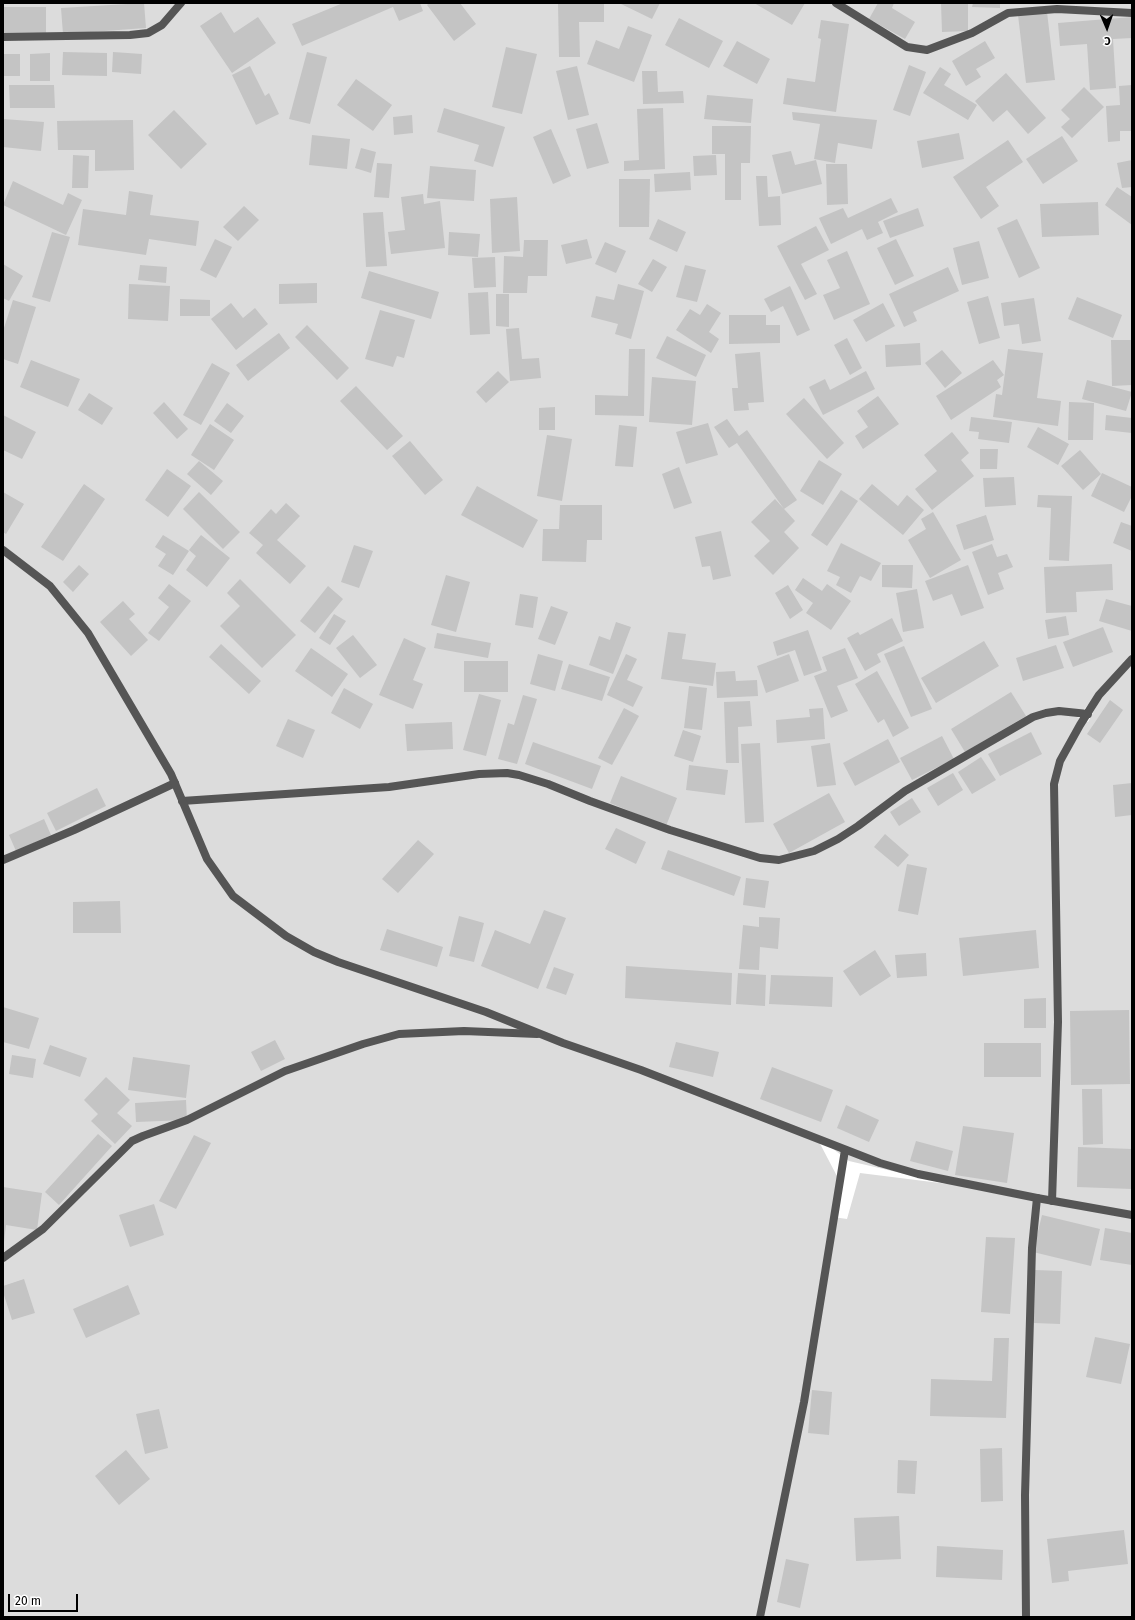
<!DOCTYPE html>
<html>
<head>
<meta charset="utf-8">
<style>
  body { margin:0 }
  #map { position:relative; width:1135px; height:1620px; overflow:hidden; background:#fff; font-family:"Fira Sans",sans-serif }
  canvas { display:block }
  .frame { position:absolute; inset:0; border:4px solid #000; pointer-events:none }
  .north { position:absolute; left:1087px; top:8px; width:40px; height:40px; -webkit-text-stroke:3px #fff; paint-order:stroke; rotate:178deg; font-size:11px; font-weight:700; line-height:16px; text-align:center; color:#000 }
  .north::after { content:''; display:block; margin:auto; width:14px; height:18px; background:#000; clip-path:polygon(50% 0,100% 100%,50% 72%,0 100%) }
  .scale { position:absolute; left:8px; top:1594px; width:70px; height:18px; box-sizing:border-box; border:2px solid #000; border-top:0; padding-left:5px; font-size:12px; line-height:14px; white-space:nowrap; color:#000; -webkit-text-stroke:3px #fff; paint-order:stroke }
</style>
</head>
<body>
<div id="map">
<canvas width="1135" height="1620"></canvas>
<div class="frame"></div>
<div class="north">С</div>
<div class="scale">20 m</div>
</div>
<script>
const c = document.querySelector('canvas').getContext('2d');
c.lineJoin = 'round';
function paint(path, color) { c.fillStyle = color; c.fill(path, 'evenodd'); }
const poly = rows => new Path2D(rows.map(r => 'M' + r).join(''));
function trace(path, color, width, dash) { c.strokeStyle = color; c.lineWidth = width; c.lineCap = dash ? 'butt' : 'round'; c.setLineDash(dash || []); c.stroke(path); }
paint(poly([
  [3,3,1132,3,1132,1617,3,1617],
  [1110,681,1088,722,1077,717],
  [816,1136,849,1161,948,1184,860,1173,847,1219,833,1217,839,1180]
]), '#dcdcdc');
paint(poly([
  [144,3,146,28,63,34,61,8],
  [343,3,420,3,423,11,399,21,393,7,302,46,292,24],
  [429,3,460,3,476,24,454,41,427,5],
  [558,3,604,3,604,22,579,22,580,57,559,57],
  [619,3,660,3,652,19],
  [754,3,805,3,792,25],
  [878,3,894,3,892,8,915,22,905,39,869,19],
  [941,3,968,3,968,31,942,32],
  [973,3,1000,3,1000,8,972,7],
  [3,7,46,7,46,36,3,36],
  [221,12,234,33,258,17,276,43,232,73,200,26],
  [1047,12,1055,80,1026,83,1018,15],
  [1132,17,1132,38,1113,39,1116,88,1090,90,1087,44,1060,46,1058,23],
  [679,18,723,41,709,68,665,45],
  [821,20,849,24,836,112,783,104,787,78,815,82,821,39,818,38],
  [628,26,652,35,634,82,587,64,596,40,619,49],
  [737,41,770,59,757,84,723,66],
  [985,41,995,58,976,69,981,77,966,86,952,61],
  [506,47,537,54,522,114,492,107],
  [63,52,107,53,107,76,62,75],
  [113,52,142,54,141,74,112,72],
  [307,52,327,57,310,124,289,119],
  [50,53,50,81,30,81,30,54],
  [3,54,20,54,20,76,3,76],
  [909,65,926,72,910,116,893,110],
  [250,66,265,96,269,93,279,114,256,125,232,75],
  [577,66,589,115,568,120,556,71],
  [940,67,951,74,944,85,977,105,968,120,923,93],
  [642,71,657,71,658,92,683,91,684,103,643,104],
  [1006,73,1046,118,1028,134,1007,110,993,122,975,101],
  [356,79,392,105,373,131,337,105],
  [9,85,54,85,55,108,10,108],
  [1132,85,1132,131,1120,131,1120,141,1108,142,1106,106,1120,105,1119,86],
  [1084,87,1104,107,1072,138,1061,127,1070,119,1061,110],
  [707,95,753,99,751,123,704,119],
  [444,108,505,127,493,167,474,161,479,145,437,132],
  [663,108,665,169,624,171,624,161,639,160,637,109],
  [174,110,207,144,181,169,148,135],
  [792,112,877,120,872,149,838,143,835,163,814,159,820,124,793,120],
  [412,115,413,133,394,135,393,117],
  [3,119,44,122,41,151,3,147],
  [133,120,134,170,95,171,95,150,58,150,57,121],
  [597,123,609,163,587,169,576,129],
  [712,126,751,126,750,163,741,163,741,200,725,200,725,154,712,154],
  [551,129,571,176,553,184,533,137],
  [959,133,964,159,922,168,917,141],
  [312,135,350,139,347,169,309,165],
  [1062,136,1078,161,1043,184,1026,159],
  [1008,140,1023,162,986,187,999,206,981,219,953,177],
  [361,148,376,152,371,173,355,168],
  [791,151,795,165,816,160,822,184,782,194,772,155],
  [73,155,89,156,88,188,72,188],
  [716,155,717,175,694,176,693,156],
  [1132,160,1132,187,1122,188,1117,163],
  [377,163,392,164,389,198,374,197],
  [826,164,847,164,848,204,827,205],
  [430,166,476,170,474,201,427,198],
  [690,172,691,190,655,192,654,174],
  [756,176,767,176,768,197,780,196,781,225,759,226],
  [619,179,650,179,649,227,619,227],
  [13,181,63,205,68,193,82,200,66,235,3,205],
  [1117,187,1132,197,1132,225,1105,205],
  [129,191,153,195,150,215,199,221,196,246,149,239,146,255,78,245,83,209,126,215],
  [423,194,424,204,440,201,445,248,391,254,388,232,405,230,401,197],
  [517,197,520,251,492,253,490,199],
  [891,198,898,212,878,222,883,233,867,240,862,229,831,244,819,218,843,208,848,218],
  [1098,202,1099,235,1042,237,1040,204],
  [244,206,259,220,238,241,223,227],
  [918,208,924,226,890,238,883,221],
  [383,212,387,266,366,267,363,213],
  [658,219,686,232,677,252,649,239],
  [1017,219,1040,268,1019,278,997,228],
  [816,226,829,250,801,264,817,294,805,300,777,246],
  [52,232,70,237,50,302,32,297],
  [449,232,480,234,478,257,448,255],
  [215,239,232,247,216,278,200,270],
  [587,239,592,258,566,264,561,245],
  [896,239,914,276,895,285,877,248],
  [524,240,548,240,547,276,528,276,527,293,503,293,504,256,523,257],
  [979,241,989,278,962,285,953,248],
  [605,242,626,251,616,273,595,264],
  [847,251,870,304,834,320,823,295,840,288,827,260],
  [495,257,496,287,474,288,472,258],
  [653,259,667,267,652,292,638,284],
  [3,264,23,276,9,301,3,298],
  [140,265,167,267,166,283,138,280],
  [685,265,706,270,697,302,676,297],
  [948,267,959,291,913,312,917,321,904,327,889,294],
  [369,271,439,292,431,319,361,298],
  [317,283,317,303,279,304,279,284],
  [129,284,170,286,168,321,128,319],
  [618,284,644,291,631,339,615,334,618,324,591,317,596,296,614,300],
  [790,286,810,330,797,336,783,306,771,312,764,299],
  [488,292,490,334,470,335,468,293],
  [496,294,509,294,509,327,496,326],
  [988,296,1000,338,979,344,967,302],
  [1077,297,1122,315,1113,338,1068,319],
  [1034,298,1041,341,1022,344,1019,324,1004,326,1001,303],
  [180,299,210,300,210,316,180,316],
  [13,300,36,307,18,364,3,359,3,331],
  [231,303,243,318,255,308,268,324,236,350,211,319],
  [883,303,895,326,866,342,853,320],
  [707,304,721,313,709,332,719,339,711,353,676,330,690,309,700,315],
  [380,310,415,320,404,358,397,356,393,367,365,359],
  [729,315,766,315,766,325,780,325,780,343,729,344],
  [307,325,349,368,337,380,295,337],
  [519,328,522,359,539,358,541,378,510,381,506,329],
  [279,333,290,348,248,381,236,365],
  [667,336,706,355,696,377,656,358],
  [847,338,862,368,850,375,834,345],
  [1111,340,1132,340,1132,385,1112,386],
  [920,343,921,365,886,367,885,345],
  [629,349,645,349,644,416,595,415,595,395,628,396],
  [1008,349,1043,353,1037,398,1061,401,1058,426,993,417,996,394,1002,395],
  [942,350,962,373,945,388,925,363],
  [760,352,764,402,748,403,749,410,734,411,732,388,738,388,735,354],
  [31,360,80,379,68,407,20,387],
  [993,360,1004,375,997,380,1001,387,951,420,936,396],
  [212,363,230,373,201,425,183,415],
  [498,371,509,382,486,403,476,392],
  [866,371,875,389,823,415,809,387,825,379,830,390],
  [652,377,696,381,692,425,649,422],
  [1087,380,1132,392,1126,411,1082,399],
  [356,386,403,436,387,450,340,401],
  [89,393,113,408,102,425,78,410],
  [878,396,899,424,863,449,855,436,868,427,857,411],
  [804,398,844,443,827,459,786,414],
  [164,402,188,429,177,439,153,413],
  [1069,402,1094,403,1093,440,1068,440],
  [227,403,244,416,231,433,214,421],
  [555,407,555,430,539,430,539,408],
  [3,415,36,432,22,459,3,450],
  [1106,415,1132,418,1132,433,1105,430],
  [971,417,1012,422,1009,443,978,439,979,432,969,431],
  [727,419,739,436,747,430,797,500,784,509,737,443,729,448,714,427],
  [708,423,718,455,686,464,676,432],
  [210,424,234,440,214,470,191,455],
  [619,425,637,427,633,467,615,466],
  [1038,427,1069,444,1058,465,1027,447],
  [952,432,969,453,961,460,974,476,932,510,915,489,937,471,924,455],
  [547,435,572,439,562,501,537,496],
  [410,441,443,480,425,495,392,456],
  [980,449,998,449,997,469,980,469],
  [1080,450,1101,474,1083,490,1061,466],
  [819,460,842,474,823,505,800,491],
  [199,461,223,481,211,495,187,474],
  [679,467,692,503,674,509,662,474],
  [167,469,191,486,168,517,145,500],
  [1102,473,1132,487,1132,496,1124,512,1091,496],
  [1014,477,1016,505,985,507,983,478],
  [84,484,105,499,63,561,41,547],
  [872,484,898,506,907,495,924,510,903,535,859,499],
  [477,486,538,520,523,548,461,515],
  [841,490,858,501,827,546,811,535],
  [3,492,24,504,6,534,3,532],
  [199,492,240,532,223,549,183,509],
  [1038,495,1072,496,1069,561,1049,560,1051,508,1037,507],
  [775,499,795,521,784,532,799,548,773,575,754,556,770,541,751,522],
  [286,503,300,516,277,540,306,566,290,584,256,553,263,545,249,533,271,509,276,514],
  [560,505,602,505,602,540,587,540,586,562,542,561,543,529,559,529],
  [933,512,961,560,930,578,908,540,926,529,921,519],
  [986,515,994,540,964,550,956,525],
  [1121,522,1132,526,1132,551,1113,543],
  [721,531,731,576,713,580,710,566,702,567,695,537],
  [163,535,189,551,173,575,158,566,166,554,155,547],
  [201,535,230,558,207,587,186,570,196,556,189,550],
  [841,543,881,563,871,581,860,576,851,593,836,585,840,577,827,571],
  [992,544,997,557,1007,554,1013,567,998,573,1004,589,988,595,972,552],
  [354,545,373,551,359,588,341,582],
  [1112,564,1113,590,1076,592,1077,612,1046,613,1044,567],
  [79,565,89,574,73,592,63,582],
  [882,565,913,565,912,588,882,587],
  [968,565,984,608,961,616,952,594,933,601,925,581],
  [446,575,470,582,456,632,431,625],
  [803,578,822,591,827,584,851,601,831,630,806,613,813,603,795,590],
  [240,579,296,635,262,668,220,626,240,606,227,593],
  [169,584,191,601,159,641,148,633,169,607,158,598],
  [788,585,803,610,790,619,775,593],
  [328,586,343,599,315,633,300,621],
  [917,589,924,628,903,632,896,593],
  [520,594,538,597,533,628,515,625],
  [1106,599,1132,606,1132,631,1099,621],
  [123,601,135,614,129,619,148,640,131,656,100,622],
  [551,606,568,612,555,645,538,639],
  [334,614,346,621,330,645,319,638],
  [1066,616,1069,635,1048,639,1045,620],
  [892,618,903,641,877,654,881,662,865,671,847,638,858,632,860,635],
  [616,622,631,627,613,674,589,665,599,636,610,640],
  [1103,627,1113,652,1073,667,1063,642],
  [808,630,822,670,804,676,795,650,777,656,773,642],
  [668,632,686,634,682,659,716,663,713,686,661,679],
  [437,633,491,643,488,658,434,648],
  [353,635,377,665,360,678,336,648],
  [404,638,426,648,413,680,423,684,413,709,379,695],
  [984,641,999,666,936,703,921,678],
  [221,644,261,681,249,694,209,657],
  [1056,645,1064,668,1023,681,1016,658],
  [904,646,932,709,911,717,884,654],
  [311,648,348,674,332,697,295,671],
  [845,648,858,678,837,686,848,711,831,718,814,676,827,671,822,657],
  [538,654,563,661,555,691,530,684],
  [626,654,637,659,627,680,643,687,633,707,607,695],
  [789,654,799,681,766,693,757,666],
  [464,661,508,661,508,692,464,692],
  [569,664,610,677,602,701,561,689],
  [735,671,736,681,757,680,758,696,717,698,716,672],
  [877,671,909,728,893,737,884,719,878,723,855,684],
  [689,686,707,688,702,730,684,728],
  [344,688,373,704,360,729,331,713],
  [1011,692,1026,716,965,752,951,729],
  [479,694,501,700,486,756,463,750],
  [523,695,537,699,517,764,498,759,508,723,514,725],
  [1110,700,1123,710,1100,743,1087,734],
  [750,701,752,726,738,727,739,763,726,763,724,702],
  [624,708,639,716,612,765,598,758],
  [823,708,825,739,777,743,776,720,810,717,809,709],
  [288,719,315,730,303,758,276,746],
  [452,722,453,749,407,751,405,724],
  [683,730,701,736,693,762,674,756],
  [1031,732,1042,754,1000,776,988,754],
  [942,736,954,759,912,780,900,758],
  [888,739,900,762,855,786,843,763],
  [533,742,601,766,592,789,525,764],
  [760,743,764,822,745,823,741,744],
  [830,743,836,785,817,787,811,746],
  [981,757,996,780,972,794,958,772],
  [689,765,728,770,725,795,686,790],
  [953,773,963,790,938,806,927,788],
  [621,776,677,798,666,826,610,803],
  [1132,783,1132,815,1115,817,1113,785],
  [97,788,106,806,56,831,47,813],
  [829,793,845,822,789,853,773,824],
  [912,798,921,812,899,826,890,812],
  [44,819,51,835,16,851,9,835],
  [616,828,646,842,636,864,605,849],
  [885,834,909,855,898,867,874,847],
  [418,840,434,854,398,893,382,879],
  [668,850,741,877,734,896,661,869],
  [907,864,927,868,918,915,898,911],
  [746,878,769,881,765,908,743,905],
  [120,901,121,933,73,933,73,902],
  [544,910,566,918,538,989,481,966,495,930,530,944],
  [459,916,484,923,474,962,449,956],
  [759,917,780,918,778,949,760,947,759,970,739,969,743,925,759,927],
  [387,929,443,947,437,967,380,950],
  [1036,930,1039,968,963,976,959,938],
  [875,950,891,976,860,996,843,971],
  [926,953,927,976,897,978,895,955],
  [626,966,732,973,731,1005,625,998],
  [554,967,574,974,566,995,546,988],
  [738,973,766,975,765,1006,736,1004],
  [771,975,833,977,832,1007,769,1004],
  [1046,998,1046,1028,1024,1028,1024,999],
  [3,1007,39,1018,29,1049,3,1042],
  [1129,1010,1130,1084,1071,1085,1070,1011],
  [275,1040,285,1059,261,1071,251,1052],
  [676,1042,719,1052,713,1077,669,1067],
  [984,1043,1041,1043,1041,1077,984,1077],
  [50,1045,87,1058,80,1077,43,1064],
  [12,1055,36,1059,33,1078,9,1074],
  [133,1057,190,1065,186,1098,128,1090],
  [772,1067,833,1090,821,1122,760,1099],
  [106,1077,130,1100,117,1113,132,1126,115,1144,91,1121,98,1114,84,1100],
  [1082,1089,1102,1089,1103,1144,1083,1145],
  [186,1100,187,1120,136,1122,135,1103],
  [846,1105,879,1120,869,1142,837,1128],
  [963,1126,1014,1133,1007,1183,955,1175],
  [98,1134,112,1146,59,1205,45,1192],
  [194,1135,211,1143,176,1209,159,1201],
  [916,1141,953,1151,948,1171,910,1161],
  [1078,1147,1132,1149,1132,1189,1077,1187],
  [3,1187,42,1193,37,1230,6,1225,4,1242],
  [154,1204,164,1235,130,1247,119,1215],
  [1042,1215,1100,1229,1091,1266,1033,1252],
  [1105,1228,1132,1233,1132,1265,1100,1260],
  [986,1237,1015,1238,1010,1314,981,1312],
  [1035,1270,1062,1271,1060,1324,1034,1323],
  [24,1279,35,1313,12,1320,3,1292,3,1286],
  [128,1285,140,1314,86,1338,73,1309],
  [1095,1337,1130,1344,1121,1384,1086,1377],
  [994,1338,1009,1338,1006,1418,930,1416,931,1379,992,1381],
  [812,1390,832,1392,829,1435,808,1433],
  [159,1409,168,1448,145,1454,136,1414],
  [1002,1448,1003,1501,981,1502,980,1449],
  [126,1450,150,1479,119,1505,95,1476],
  [898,1460,917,1461,915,1494,897,1493],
  [899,1516,901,1559,856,1561,854,1518],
  [1124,1530,1128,1564,1068,1571,1069,1581,1052,1583,1047,1539],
  [937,1546,1003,1550,1002,1580,936,1577],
  [786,1559,809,1564,800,1608,777,1602]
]), '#c4c4c4');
trace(poly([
  [836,3,907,47,927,50,972,33,1008,13,1057,9,1132,13],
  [3,37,130,35,148,33,162,25,181,3],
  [182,801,389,787,479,774,507,773,519,775,548,784,590,801,670,830,760,858,779,860,814,851,838,839,858,826,905,791,1033,717,1046,713,1059,711,1088,714],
  [3,860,74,830,175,783],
  [1052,1201,1058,1022,1054,784,1060,761,1080,725,1099,695,1132,659],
  [3,1258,43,1229,132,1141,143,1136,187,1120,285,1071,363,1044,399,1034,464,1031,537,1034],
  [760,1617,804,1402,845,1150],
  [1026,1617,1025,1495,1032,1248,1037,1198]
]), '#555', 8);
trace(poly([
  [3,550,50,586,88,633,171,774,207,859,233,896,286,936,314,952,338,962,486,1012,563,1043,641,1070,880,1163,918,1174,1037,1198,1132,1215]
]), '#555', 8);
</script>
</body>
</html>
